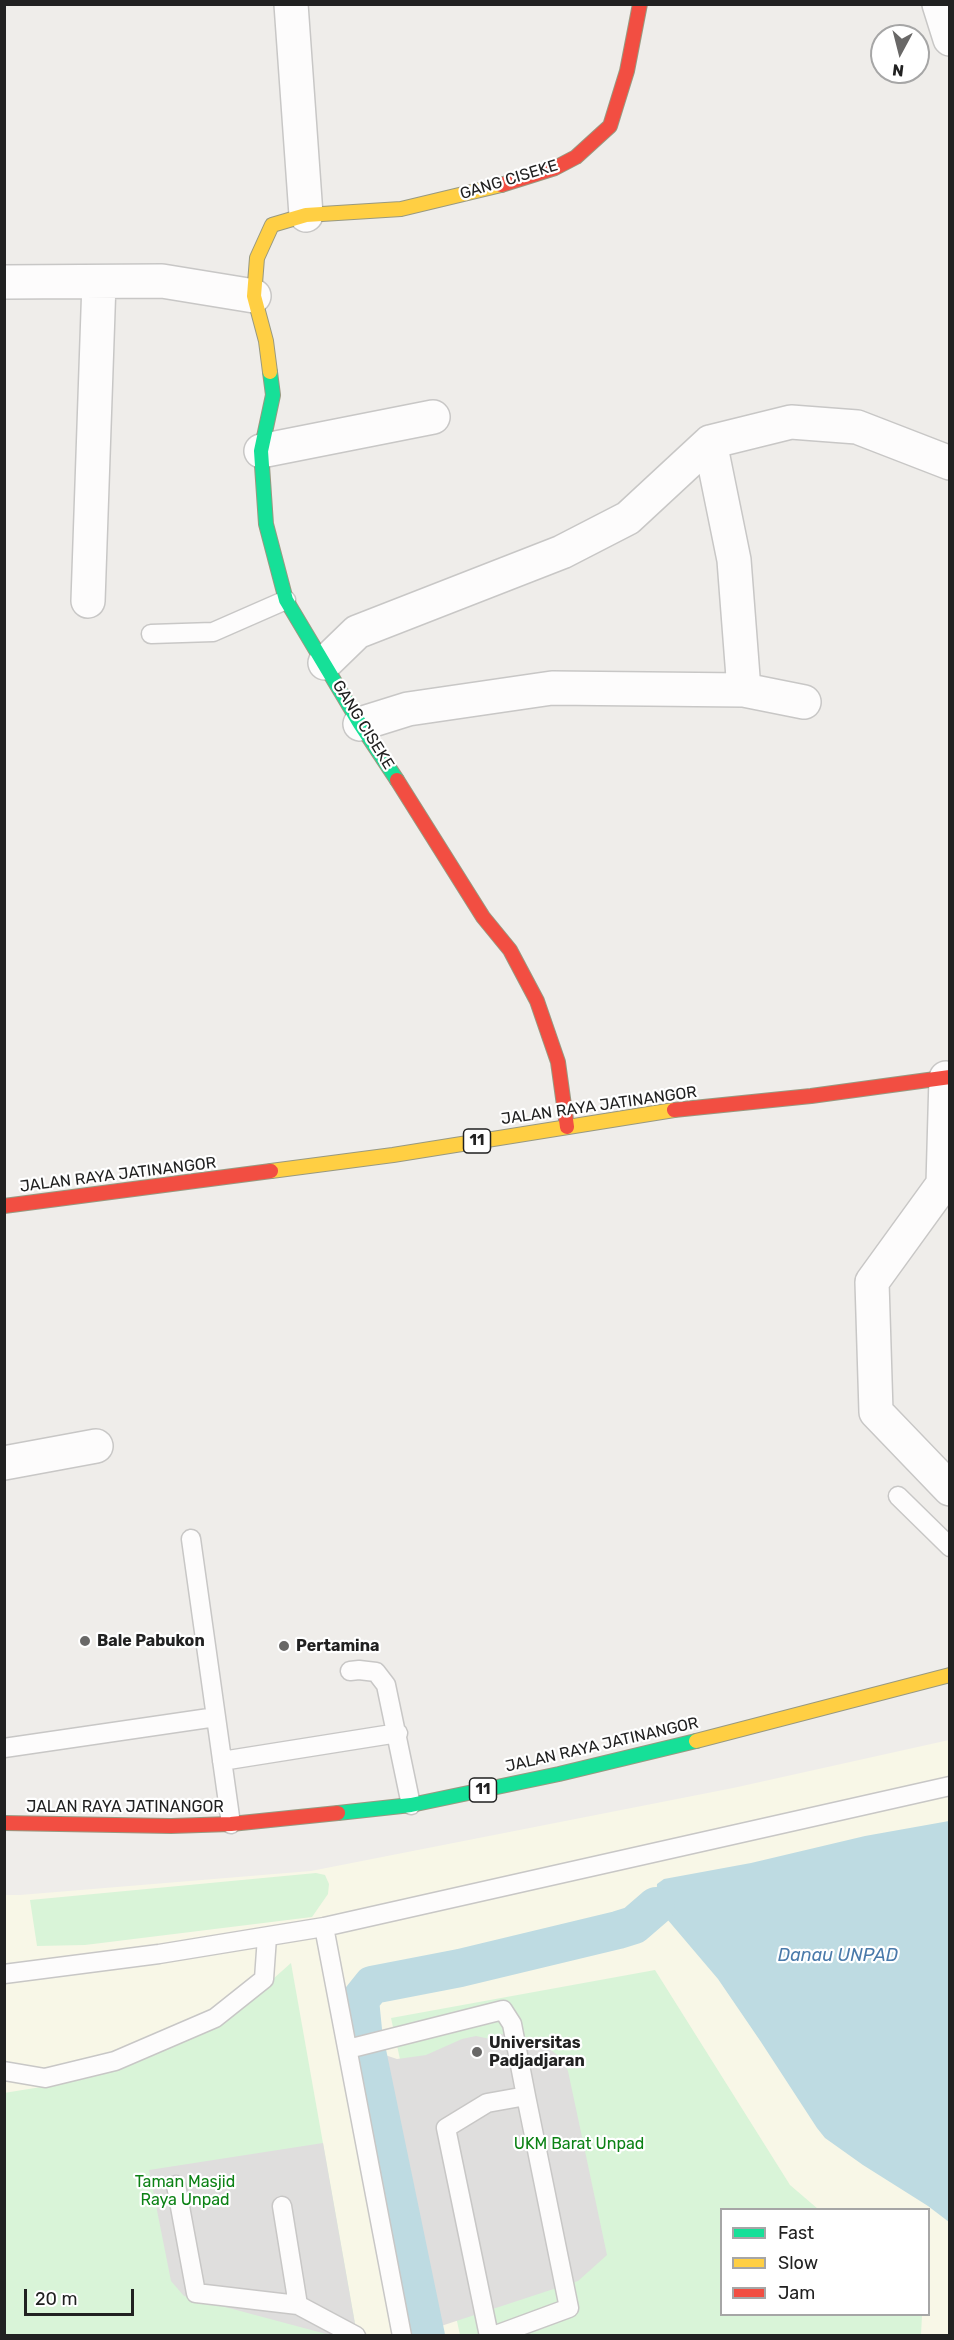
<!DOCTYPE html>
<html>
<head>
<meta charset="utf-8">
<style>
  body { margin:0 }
  #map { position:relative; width:954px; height:2340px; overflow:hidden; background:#efedea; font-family:Rubik,sans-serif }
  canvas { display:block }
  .frame { position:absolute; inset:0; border:6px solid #212121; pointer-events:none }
  .legend { position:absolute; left:720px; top:2208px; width:210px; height:108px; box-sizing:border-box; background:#fff; border:2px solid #a6a6a6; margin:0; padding:8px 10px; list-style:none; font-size:18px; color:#212121 }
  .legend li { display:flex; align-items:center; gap:12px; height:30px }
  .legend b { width:30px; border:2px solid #a6a6a6 }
  .north { position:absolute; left:870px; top:24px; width:60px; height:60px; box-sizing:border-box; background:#fff; border:2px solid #a6a6a6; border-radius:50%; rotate:187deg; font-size:16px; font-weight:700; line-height:24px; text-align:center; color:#212121 }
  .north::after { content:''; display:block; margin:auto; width:21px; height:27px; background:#696867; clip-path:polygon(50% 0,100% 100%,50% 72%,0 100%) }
  .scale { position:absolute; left:24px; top:2289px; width:110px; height:27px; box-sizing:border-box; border:3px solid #212121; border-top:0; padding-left:8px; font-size:18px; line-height:21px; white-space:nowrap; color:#212121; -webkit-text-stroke:4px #fff; paint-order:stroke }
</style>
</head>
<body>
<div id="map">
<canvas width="954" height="2340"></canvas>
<div class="frame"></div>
<ul class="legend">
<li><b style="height:8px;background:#16e098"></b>Fast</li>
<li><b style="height:8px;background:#ffcf43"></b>Slow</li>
<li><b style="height:8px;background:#f24e42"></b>Jam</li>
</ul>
<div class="north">N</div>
<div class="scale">20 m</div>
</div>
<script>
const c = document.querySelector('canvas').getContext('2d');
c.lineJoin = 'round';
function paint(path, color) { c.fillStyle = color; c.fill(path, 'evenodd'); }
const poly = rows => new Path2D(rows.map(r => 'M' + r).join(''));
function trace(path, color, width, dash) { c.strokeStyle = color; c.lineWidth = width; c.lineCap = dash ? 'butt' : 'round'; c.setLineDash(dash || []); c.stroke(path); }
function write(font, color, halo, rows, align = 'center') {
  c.font = font + ' Rubik,sans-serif'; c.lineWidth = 4.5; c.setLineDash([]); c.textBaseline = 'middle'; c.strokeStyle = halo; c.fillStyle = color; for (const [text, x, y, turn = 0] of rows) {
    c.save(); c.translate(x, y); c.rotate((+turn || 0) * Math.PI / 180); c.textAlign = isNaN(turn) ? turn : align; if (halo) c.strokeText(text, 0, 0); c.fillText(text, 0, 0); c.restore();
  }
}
paint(poly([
  [949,1740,949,2335,5,2336,5,1895,20,1895,311,1871,733,1788],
  [722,2210,928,2210,928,2314,722,2314]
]), '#f8f7e7');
paint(poly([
  [316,1873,325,1875,329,1884,328,1894,312,1917,85,1945,37,1946,30,1900],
  [291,1963,357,2335,5,2335,4,2093,41,2087,83,2075,264,1987],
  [655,1970,790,2185,818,2209,722,2210,722,2314,922,2315,921,2335,460,2335,391,2018]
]), '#d9f4d8');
paint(poly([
  [501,2034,520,2036,543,2044,560,2057,568,2071,607,2255,578,2281,438,2327,374,2048,385,2055,397,2059,412,2057,426,2055,462,2039,476,2036,495,2040,493,2036],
  [323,2143,357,2335,330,2335,184,2296,171,2281,149,2170]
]), '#dfdedd');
paint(poly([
  [949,1821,950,1821,949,2222,928,2206,863,2165,825,2138,817,2128,761,2042,718,1979,656,1906,657,1884,664,1879,751,1863,865,1836]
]), '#bedbe2');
trace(poly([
  [363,2030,360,2000,372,1985,460,1968,618,1930,634,1925,656,1906],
  [368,2056,426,2336]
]), '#bedbe2', 38);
const lane = poly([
  [151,634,213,632,286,600],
  [898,1496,950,1547],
  [191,1539,231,1824],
  [350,1671,359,1670,376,1672,386,1685,411,1805],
  [4,1748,216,1717],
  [222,1761,398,1733],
  [324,1927,402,2336],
  [4,1974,159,1954,324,1927,950,1786],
  [348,2049,503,2010,512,2024,526,2096],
  [4,2071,45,2078,78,2070,115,2061,215,2018,264,1979,267,1937],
  [176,2185,196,2293,298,2305],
  [282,2206,298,2305,356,2336],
  [489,2336,446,2128,487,2103,526,2096,569,2308,493,2336]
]);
const street = poly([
  [291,4,306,215],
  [939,4,950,39],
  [4,282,162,281,254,296],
  [710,442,734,560,744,690,804,702],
  [261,451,433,417],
  [88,601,99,282],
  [325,663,357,632,562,552,628,518,710,442,791,422,857,427,950,463],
  [360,724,408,709,552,688,744,690],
  [946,1078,943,1184,872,1282,876,1412,950,1489],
  [4,1463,96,1446]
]);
const fast = poly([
  [270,372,273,395,261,451,266,524,286,600,360,724,397,780],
  [338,1813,411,1805,559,1774,696,1741]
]);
const slow = poly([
  [270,372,266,341,254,296,257,258,272,225,306,215,401,209,501,185],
  [271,1171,393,1155,674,1110],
  [696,1741,950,1675]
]);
const jam = poly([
  [501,185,555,168,576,157,610,126,627,71,640,4],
  [397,780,483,917,510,950,537,1001,558,1062,567,1127],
  [674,1110,811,1096,950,1077],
  [4,1206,271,1171],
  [4,1823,171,1826,231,1824,338,1813]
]);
trace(lane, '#c8c7c6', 21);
trace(street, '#c8c7c6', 36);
trace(fast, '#989981', 16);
trace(slow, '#989981', 16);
trace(jam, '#989981', 16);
trace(lane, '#fdfcfc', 18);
trace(street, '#fdfcfc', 33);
trace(fast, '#16e098', 14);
trace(slow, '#ffcf43', 14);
trace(jam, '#f24e42', 14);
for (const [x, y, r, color] of [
  [85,1641,6,"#696867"],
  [284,1646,6,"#696867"],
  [477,2052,6,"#696867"]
]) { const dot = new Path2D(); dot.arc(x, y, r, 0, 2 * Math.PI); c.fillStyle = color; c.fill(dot); trace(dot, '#fff', 2); }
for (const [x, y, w] of [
  [477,1141,27],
  [483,1790,27]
]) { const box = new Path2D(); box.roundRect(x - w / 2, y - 12, w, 24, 4.5); c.fillStyle = '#fff'; c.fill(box); trace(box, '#212121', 1.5); }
write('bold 15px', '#212121', null, [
  ["11",477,1141],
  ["11",483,1790]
]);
write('16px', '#212121', '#fff', [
  ["GANG CISEKE",509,180,-17],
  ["GANG CISEKE",363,725,58],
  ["JALAN RAYA JATINANGOR",599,1106,-8],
  ["JALAN RAYA JATINANGOR",118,1175,-7],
  ["JALAN RAYA JATINANGOR",602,1745,-13],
  ["JALAN RAYA JATINANGOR",125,1807]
]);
write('bold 16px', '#212121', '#fff', [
  ["Bale Pabukon",97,1641],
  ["Pertamina",296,1646],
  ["Universitas",489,2043],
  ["Padjadjaran",489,2061]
], 'left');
write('16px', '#0c8215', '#fff', [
  ["UKM Barat Unpad",579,2144],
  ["Taman Masjid",185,2182],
  ["Raya Unpad",185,2200]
]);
write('italic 18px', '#4a7aaa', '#fff', [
  ["Danau UNPAD",838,1956]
]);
</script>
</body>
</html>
